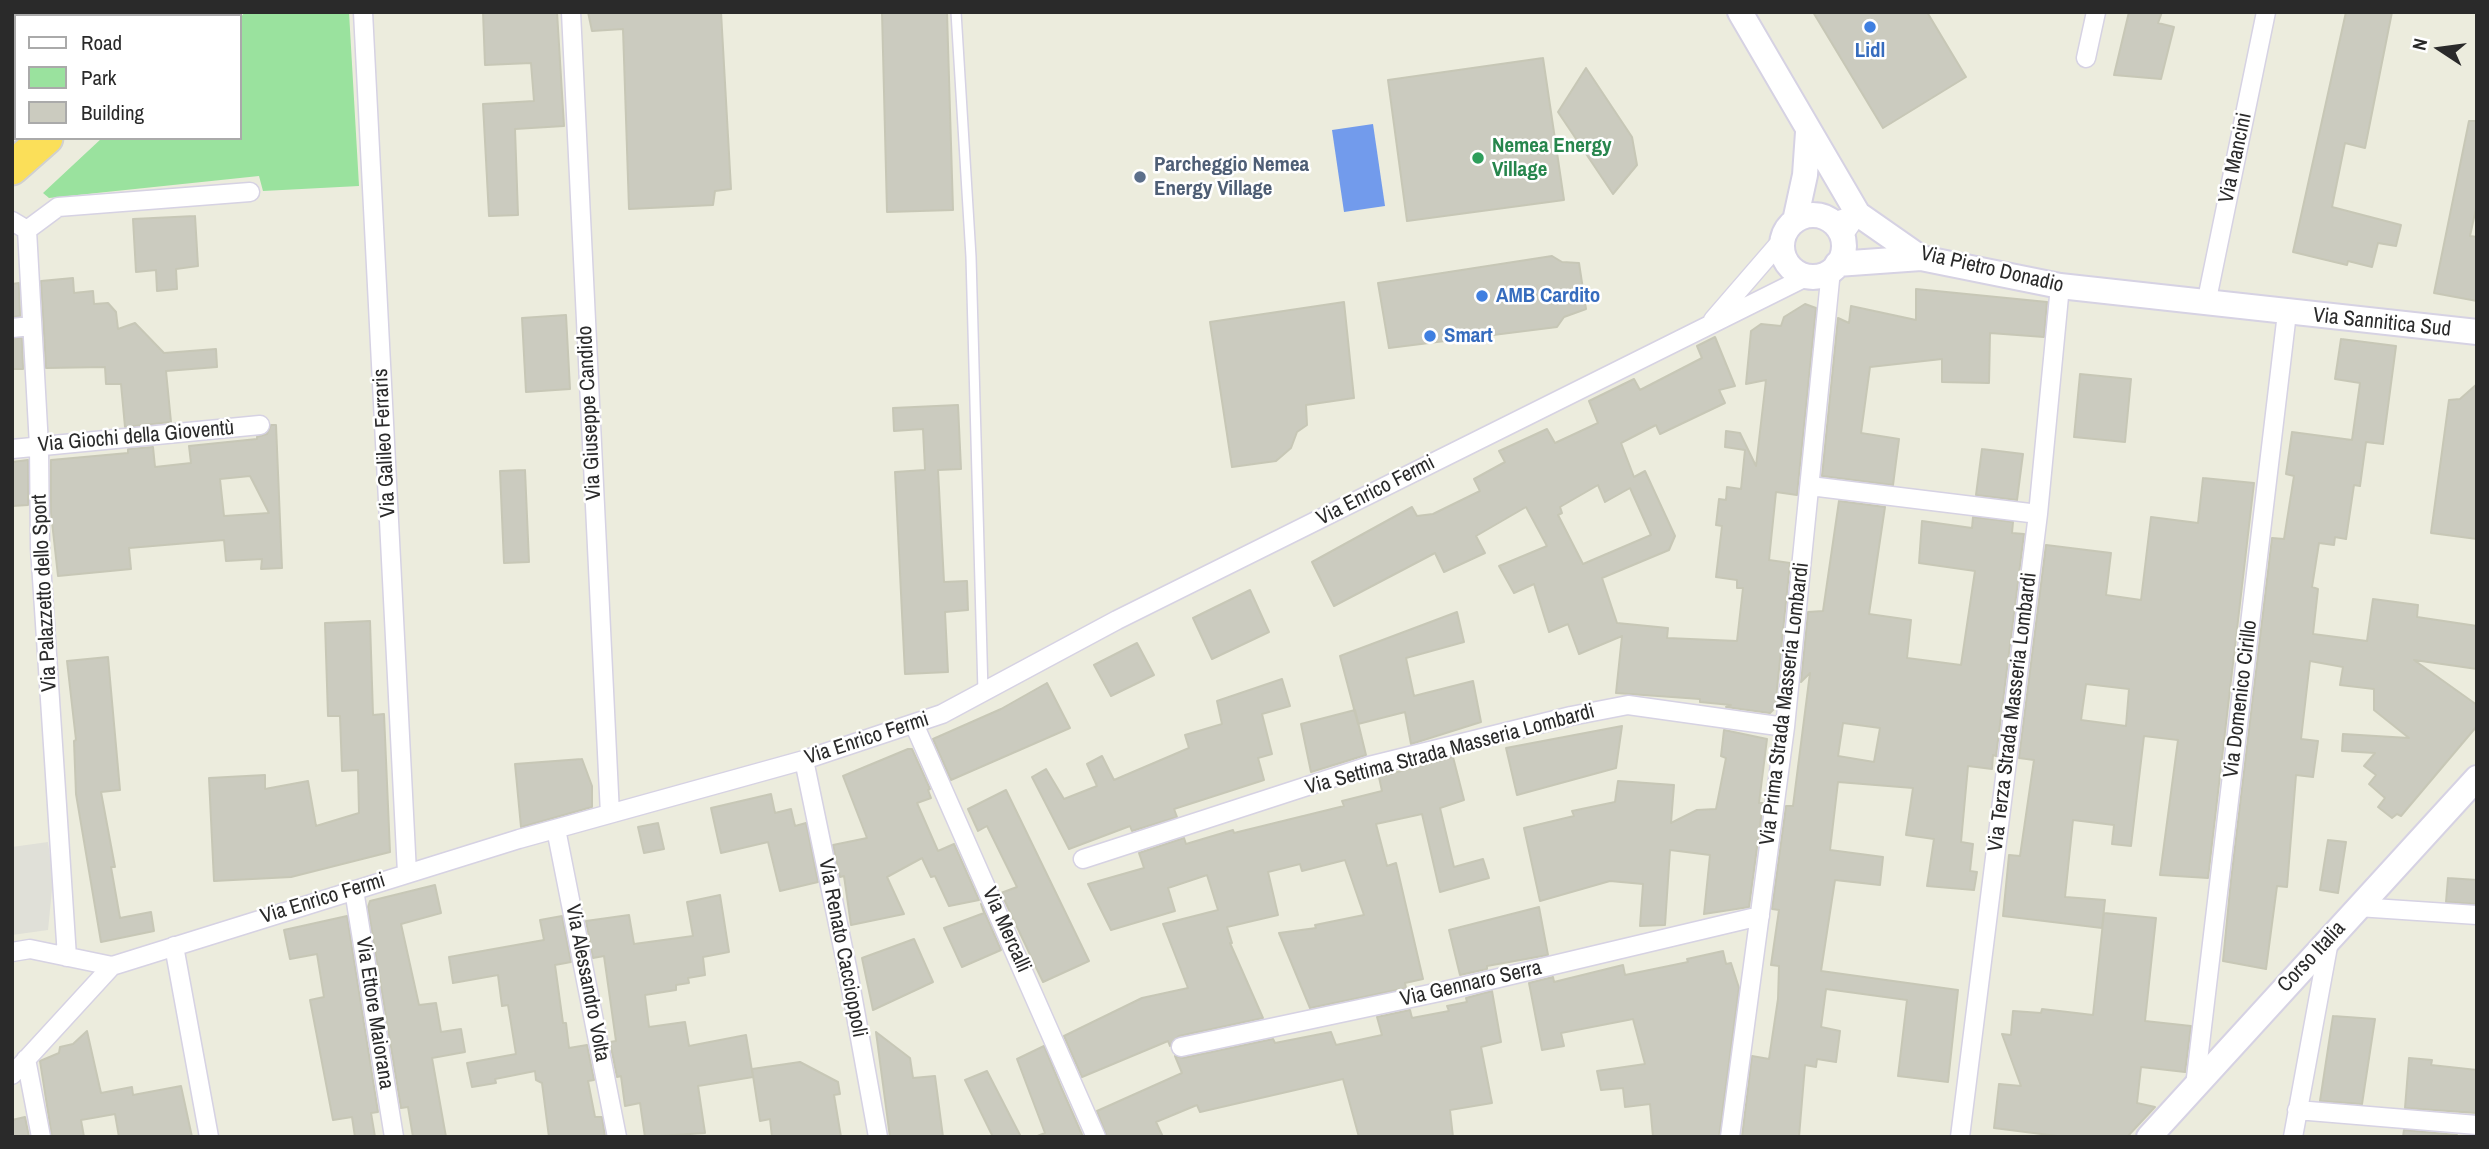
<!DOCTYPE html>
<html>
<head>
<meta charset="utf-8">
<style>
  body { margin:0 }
  #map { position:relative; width:2489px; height:1149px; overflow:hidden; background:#ececdd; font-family:"Archivo Narrow",sans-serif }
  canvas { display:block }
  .frame { position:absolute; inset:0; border:14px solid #2a2a2a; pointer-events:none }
  .legend { position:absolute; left:14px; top:14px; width:228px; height:126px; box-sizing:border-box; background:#fff; border:2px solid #aaa; margin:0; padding:9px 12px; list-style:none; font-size:21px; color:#2a2a2a }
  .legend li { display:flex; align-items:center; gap:14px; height:35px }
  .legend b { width:35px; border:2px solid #aaa }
  .north { position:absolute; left:2405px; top:14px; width:70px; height:70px; -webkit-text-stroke:5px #fff; paint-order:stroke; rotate:283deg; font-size:19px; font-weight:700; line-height:28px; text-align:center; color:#2a2a2a }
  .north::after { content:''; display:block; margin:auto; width:24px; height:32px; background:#2a2a2a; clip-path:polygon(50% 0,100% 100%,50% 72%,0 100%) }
</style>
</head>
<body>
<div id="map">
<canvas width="2489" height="1149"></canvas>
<div class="frame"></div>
<ul class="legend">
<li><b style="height:9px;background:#fff"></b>Road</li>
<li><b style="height:19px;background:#9ae29e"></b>Park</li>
<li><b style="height:19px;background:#cbcbbf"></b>Building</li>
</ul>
<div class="north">N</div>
</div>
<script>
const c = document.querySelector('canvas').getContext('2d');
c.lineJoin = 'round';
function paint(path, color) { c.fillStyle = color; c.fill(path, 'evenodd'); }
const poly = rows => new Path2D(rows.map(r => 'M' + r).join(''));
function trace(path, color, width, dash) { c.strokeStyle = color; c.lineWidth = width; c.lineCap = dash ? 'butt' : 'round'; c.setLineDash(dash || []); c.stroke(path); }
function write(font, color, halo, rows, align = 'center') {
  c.font = font + ' "Archivo Narrow",sans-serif'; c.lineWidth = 5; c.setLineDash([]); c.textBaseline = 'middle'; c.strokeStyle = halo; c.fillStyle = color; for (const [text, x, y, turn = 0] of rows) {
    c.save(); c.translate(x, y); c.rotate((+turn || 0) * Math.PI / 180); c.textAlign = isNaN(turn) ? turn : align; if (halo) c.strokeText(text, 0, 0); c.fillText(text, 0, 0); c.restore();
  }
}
paint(poly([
  [245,12,349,12,359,186,263,191,259,176,49,198,43,193,102,138,240,138,240,18]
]), '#9ae29e');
paint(poly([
  [48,842,53,879,48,930,12,935,12,847]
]), '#e0e0d8');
paint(poly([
  [1373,124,1385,206,1344,212,1332,130]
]), '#729bec');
const building = poly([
  [483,12,557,12,564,126,515,129,518,215,489,216,483,104,534,101,531,63,485,65,483,12],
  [588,12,721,12,731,189,715,191,713,205,629,209,623,29,592,31,588,12],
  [882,12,947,12,953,210,887,212,882,12],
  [1813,12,1927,12,1966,77,1883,128,1813,12],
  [2129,12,2162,12,2158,23,2174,27,2161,79,2114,75,2129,12],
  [2346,12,2392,12,2365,148,2345,143,2332,207,2401,225,2396,246,2378,243,2372,267,2348,261,2347,265,2293,252,2346,12],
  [1543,58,1564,200,1407,221,1388,80,1543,58],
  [1586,68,1632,137,1637,165,1613,194,1558,112,1586,68],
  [2469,121,2477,121,2477,204,2470,236,2477,237,2477,301,2434,293,2469,121],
  [195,216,198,266,176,269,177,289,157,291,156,270,136,272,133,219,195,216],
  [1552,256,1562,262,1579,263,1586,309,1564,317,1557,327,1389,348,1378,283,1552,256],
  [73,278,74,293,93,291,94,304,108,303,116,312,118,329,135,323,164,353,216,349,217,367,166,371,171,422,125,427,121,384,106,384,105,367,46,368,41,281,73,278],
  [19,283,20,316,12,317,12,284,19,283],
  [1916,289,2047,302,2044,337,1990,333,1989,383,1942,382,1942,359,1870,367,1861,433,1899,439,1893,485,1822,476,1838,318,1849,323,1851,306,1916,320,1916,289],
  [1344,302,1354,398,1306,405,1307,425,1297,432,1291,448,1276,461,1232,467,1210,322,1344,302],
  [1805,304,1816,308,1797,495,1776,492,1769,560,1790,563,1775,708,1770,713,1726,707,1731,705,1700,702,1700,699,1616,693,1622,636,1579,654,1568,624,1549,632,1534,584,1514,593,1499,566,1547,546,1526,507,1476,536,1485,553,1444,572,1435,553,1334,606,1312,562,1412,507,1417,516,1433,514,1480,491,1474,479,1505,462,1499,451,1547,429,1555,443,1598,423,1589,401,1634,379,1640,390,1702,358,1697,346,1715,337,1735,386,1719,390,1725,403,1660,434,1656,425,1621,443,1634,477,1645,471,1675,536,1669,550,1602,578,1617,623,1668,628,1667,638,1737,641,1743,588,1737,588,1737,580,1716,577,1722,526,1716,525,1719,499,1726,500,1727,487,1741,489,1745,450,1725,447,1726,431,1740,433,1756,466,1766,380,1746,384,1751,331,1761,324,1781,326,1784,317,1805,304],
  [1598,485,1605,502,1630,488,1651,535,1583,564,1558,515,1562,513,1560,507,1598,485],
  [566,315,570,389,526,392,522,318,566,315],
  [22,338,23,369,12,369,12,339,22,338],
  [2341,339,2396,346,2383,444,2366,442,2360,486,2354,485,2346,539,2335,537,2334,545,2319,543,2312,587,2318,589,2313,634,2367,641,2373,599,2418,605,2417,617,2477,626,2477,669,2414,660,2477,705,2477,726,2401,816,2397,814,2392,818,2378,807,2385,798,2369,784,2376,775,2364,766,2375,753,2342,751,2343,734,2409,738,2374,710,2374,689,2340,685,2343,667,2310,661,2301,739,2318,741,2313,777,2296,775,2287,887,2277,886,2266,969,2223,961,2231,880,2272,538,2284,539,2294,476,2286,474,2292,432,2352,440,2360,383,2335,379,2341,339],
  [2080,374,2131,379,2125,442,2074,437,2080,374],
  [2477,384,2477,539,2431,533,2449,400,2460,399,2477,384],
  [958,405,961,469,938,470,944,582,967,581,968,610,945,612,948,672,905,674,895,472,925,470,923,429,894,431,893,408,958,405],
  [271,425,276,425,282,568,261,569,262,559,226,561,224,540,129,548,131,569,58,576,51,513,51,460,128,453,128,449,153,447,155,467,191,463,189,446,257,439,257,437,267,434,271,425],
  [250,476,269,513,224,516,220,479,250,476],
  [1982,449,2023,454,2017,500,1976,495,1982,449],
  [28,460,28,505,12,506,12,462,28,460],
  [525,470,529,562,504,563,500,471,525,470],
  [2203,478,2254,483,2208,878,2160,875,2178,740,2144,736,2131,846,2112,844,2114,825,2073,820,2065,897,2105,900,2102,928,2003,916,2009,855,2020,856,2034,760,2019,758,2046,545,2111,553,2106,595,2141,600,2151,517,2198,523,2203,478],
  [2086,684,2129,689,2126,726,2081,720,2086,684],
  [1839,501,1885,507,1869,614,1911,620,1907,658,1961,665,1975,571,1919,563,1922,521,1972,528,1973,517,2013,522,2012,533,2024,534,1996,756,1993,755,1992,769,1968,766,1961,842,1973,844,1970,871,1977,872,1974,890,1927,886,1934,839,1906,835,1913,788,1838,782,1830,850,1883,857,1880,885,1835,880,1821,971,1958,990,1948,1082,1898,1076,1907,1000,1826,989,1821,1027,1840,1031,1836,1062,1817,1059,1816,1067,1805,1065,1799,1137,1742,1137,1752,1056,1769,1059,1778,999,1779,966,1771,965,1779,910,1772,909,1786,806,1793,806,1810,673,1801,682,1808,612,1823,611,1839,501],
  [1843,723,1880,728,1874,762,1838,756,1843,723],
  [1250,590,1269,632,1212,659,1193,618,1250,590],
  [1457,612,1464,642,1406,658,1414,696,1473,681,1481,722,1411,744,1405,712,1358,724,1340,656,1457,612],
  [370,621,373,715,384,714,390,852,291,877,214,881,209,778,265,775,265,789,308,781,316,826,359,813,358,770,342,771,340,716,328,716,325,623,370,621],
  [1137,643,1154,675,1111,696,1094,665,1137,643],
  [108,657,120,790,101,792,115,867,111,867,120,918,151,912,154,931,101,942,76,794,74,741,76,740,67,661,108,657],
  [1282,679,1290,706,1262,714,1272,754,1258,758,1264,780,1174,809,1177,817,1132,831,1130,826,1069,849,1032,777,1046,769,1064,799,1097,786,1087,764,1102,756,1114,780,1189,748,1185,735,1222,724,1217,701,1282,679],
  [1047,683,1070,728,951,780,933,739,1001,709,1047,683],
  [1355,710,1366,755,1311,772,1301,724,1355,710],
  [1622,726,1616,768,1517,795,1506,748,1622,726],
  [1724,730,1767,739,1759,803,1763,803,1749,907,1704,914,1710,855,1670,850,1665,925,1640,926,1643,884,1610,881,1540,901,1524,828,1574,816,1572,811,1615,802,1618,781,1674,785,1671,823,1697,810,1716,809,1726,758,1721,756,1724,730],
  [908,749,912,749,930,789,928,790,931,798,917,803,938,851,954,844,979,900,949,906,935,876,931,877,922,858,887,877,904,914,851,925,844,876,840,877,833,845,867,838,843,776,908,749],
  [1453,757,1464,800,1440,808,1454,867,1483,859,1489,878,1440,892,1422,814,1376,824,1387,866,1396,863,1423,979,1405,983,1406,988,1310,1008,1279,933,1316,928,1315,925,1364,915,1345,860,1302,871,1300,864,1268,872,1278,915,1227,927,1232,943,1230,943,1263,1018,1179,1036,1170,1046,1168,1041,1082,1077,1064,1036,1142,998,1188,988,1163,924,1218,910,1207,875,1168,888,1175,911,1111,930,1088,884,1144,868,1139,853,1184,838,1186,844,1233,830,1234,833,1344,806,1342,801,1382,791,1379,777,1453,757],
  [582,759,592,786,592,807,521,827,515,764,582,759],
  [1006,790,1089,961,1043,982,1001,893,1017,887,987,826,978,831,968,809,1006,790],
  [771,794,775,813,791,809,795,826,806,823,818,882,780,891,768,842,721,853,711,808,771,794],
  [658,823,664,849,644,853,638,827,658,823],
  [2328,840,2346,842,2338,893,2320,890,2328,840],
  [2448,878,2477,880,2477,904,2446,902,2448,878],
  [435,885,441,913,401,924,419,1005,436,1003,441,1032,461,1029,465,1052,432,1058,446,1137,413,1137,408,1107,401,1108,368,907,370,901,435,885],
  [720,895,729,952,703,957,705,975,688,978,689,983,676,985,676,990,645,995,649,1027,685,1022,689,1046,746,1035,753,1077,698,1086,705,1133,645,1137,640,1103,625,1106,621,1076,617,1077,610,1042,616,1041,604,956,593,958,586,921,629,915,634,944,693,936,687,902,720,895],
  [981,904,1001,950,962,967,944,928,984,913,981,904],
  [1539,907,1548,955,1487,966,1487,969,1460,975,1449,930,1539,907],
  [2104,913,2156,918,2145,1021,2191,1026,2185,1072,2141,1067,2137,1103,2155,1107,2127,1137,2065,1137,1994,1128,1999,1084,2021,1086,2002,1034,2011,1035,2013,1011,2041,1013,2042,1009,2093,1015,2104,913],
  [347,916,378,1112,371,1113,375,1137,355,1137,352,1117,333,1120,310,1000,324,997,317,954,290,959,284,930,347,916],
  [562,916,571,962,555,965,563,1023,566,1023,569,1048,587,1045,594,1080,588,1081,595,1117,602,1117,605,1137,549,1137,542,1083,536,1080,535,1071,495,1079,496,1083,472,1087,467,1063,516,1054,508,1005,502,1006,498,975,453,983,449,957,544,940,540,920,562,916],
  [914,939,933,982,873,1010,862,958,914,939],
  [1723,951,1726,964,1731,963,1739,988,1719,1137,1653,1137,1650,1104,1625,1107,1623,1088,1601,1090,1597,1071,1645,1064,1633,1019,1561,1033,1564,1046,1542,1050,1529,983,1553,977,1554,982,1623,965,1625,975,1688,962,1687,959,1723,951],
  [1492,991,1501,1042,1481,1047,1492,1103,1450,1110,1453,1137,1359,1137,1343,1079,1200,1112,1197,1105,1156,1122,1163,1137,1107,1137,1097,1111,1182,1073,1175,1056,1183,1058,1273,1039,1275,1043,1331,1032,1336,1045,1382,1035,1377,1017,1410,1010,1412,1018,1449,1011,1447,1006,1467,1002,1466,998,1492,991],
  [2333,1016,2375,1019,2362,1104,2320,1101,2333,1016],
  [87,1031,101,1093,132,1087,133,1095,181,1086,192,1137,119,1137,115,1114,81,1120,84,1137,52,1137,40,1061,59,1053,60,1047,73,1044,87,1031],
  [876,1032,910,1058,913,1078,935,1076,943,1137,890,1137,876,1032],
  [1044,1046,1061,1087,1083,1137,1035,1137,1045,1133,1017,1059,1044,1046],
  [2409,1058,2432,1060,2431,1065,2477,1070,2477,1113,2405,1108,2409,1058],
  [800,1062,838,1082,840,1094,834,1095,841,1137,772,1137,770,1119,760,1121,752,1069,800,1062],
  [987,1071,1021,1137,993,1137,965,1080,987,1071],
  [25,1117,29,1137,12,1137,12,1120,25,1117],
  [2404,1130,2457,1135,2457,1137,2403,1137,2404,1130]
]);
paint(building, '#cbcbbf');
trace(building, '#c7c7b6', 2);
const lane = poly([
  [956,12,971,257,983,692]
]);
const street = poly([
  [363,12,407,873],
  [571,12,610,814],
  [2086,58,2096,12],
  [12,221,27,230,39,446,40,548,67,957],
  [1832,222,1858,214],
  [27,230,58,207,250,192],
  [1842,237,1858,214],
  [2206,304,2266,12],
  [1713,320,1783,239],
  [12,328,31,326],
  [12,449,260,425],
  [1810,486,2038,514],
  [914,724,1096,1137],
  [804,760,848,972,878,1137],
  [556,829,617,1137],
  [1083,859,1369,766,1571,716,1628,705,1785,727],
  [354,890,394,1137],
  [2358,907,2477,915],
  [174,946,209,1137],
  [12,952,30,949,112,966],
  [1181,1047,1444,991,1760,916],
  [26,1059,41,1137],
  [12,1075,112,966,519,839,804,760,942,714,1117,620,1808,276],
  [2195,1086,2287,313],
  [2297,1110,2477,1125],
  [1730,1137,1785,727,1831,270],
  [1960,1137,2038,514,2060,286],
  [2293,1137,2329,941]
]);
const secondary = poly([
  [1740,12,1858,214,1921,258,2060,286,2477,332],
  '1782 246a31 31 0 1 1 62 0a31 31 0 1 1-62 0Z',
  [1795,221,1805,175,1808,132],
  [1837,264,1921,258],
  [2149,1137,2477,778]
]);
const highway = poly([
  [166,16,171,12],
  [12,168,46,138]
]);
trace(lane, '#d6d2e3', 12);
trace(street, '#d6d2e3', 21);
trace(secondary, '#d6d2e3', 28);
trace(highway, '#d0d0d0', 37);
trace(lane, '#fff', 9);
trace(street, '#fff', 18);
trace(secondary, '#fff', 24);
trace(highway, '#fbdf59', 33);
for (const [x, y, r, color] of [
  [1870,27,7,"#3f7fe0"],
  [1478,158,7,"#2e9e5b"],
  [1140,177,7,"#5c6f8a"],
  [1482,296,7,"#3f7fe0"],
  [1430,336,7,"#3f7fe0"]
]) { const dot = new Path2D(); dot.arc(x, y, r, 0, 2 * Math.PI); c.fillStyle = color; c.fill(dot); trace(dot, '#fff', 2.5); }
write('bold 21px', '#366cbe', '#fff', [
  ["Lidl",1870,51,"center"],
  ["AMB Cardito",1496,296],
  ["Smart",1444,336]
], 'left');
write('bold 21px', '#27864d', '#fff', [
  ["Nemea Energy",1492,146],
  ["Village",1492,170]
], 'left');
write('21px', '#2a2a2a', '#fff', [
  ["Via Mancini",2236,158,-78],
  ["Via Pietro Donadio",1992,270,13],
  ["Via Sannitica Sud",2382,323,6],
  ["Via Giuseppe Candido",590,413,-93],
  ["Via Giochi della Gioventù",136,437,-5],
  ["Via Galileo Ferraris",385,443,-93],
  ["Via Enrico Fermi",1376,491,-27],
  ["Via Palazzetto dello Sport",45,593,-93],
  ["Via Domenico Cirillo",2241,699,-83],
  ["Via Prima Strada Masseria Lombardi",1785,704,-83],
  ["Via Terza Strada Masseria Lombardi",2013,712,-83],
  ["Via Enrico Fermi",867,739,-18],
  ["Via Settima Strada Masseria Lombardi",1450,750,-15],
  ["Via Enrico Fermi",323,899,-17],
  ["Via Mercalli",1006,930,66],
  ["Via Renato Caccioppoli",842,948,79],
  ["Corso Italia",2312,957,-47],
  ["Via Alessandro Volta",587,983,79],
  ["Via Gennaro Serra",1471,984,-13],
  ["Via Ettore Maiorana",374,1013,81]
]);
write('bold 21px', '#4e5e75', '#fff', [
  ["Parcheggio Nemea",1154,165],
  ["Energy Village",1154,189]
], 'left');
</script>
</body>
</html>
